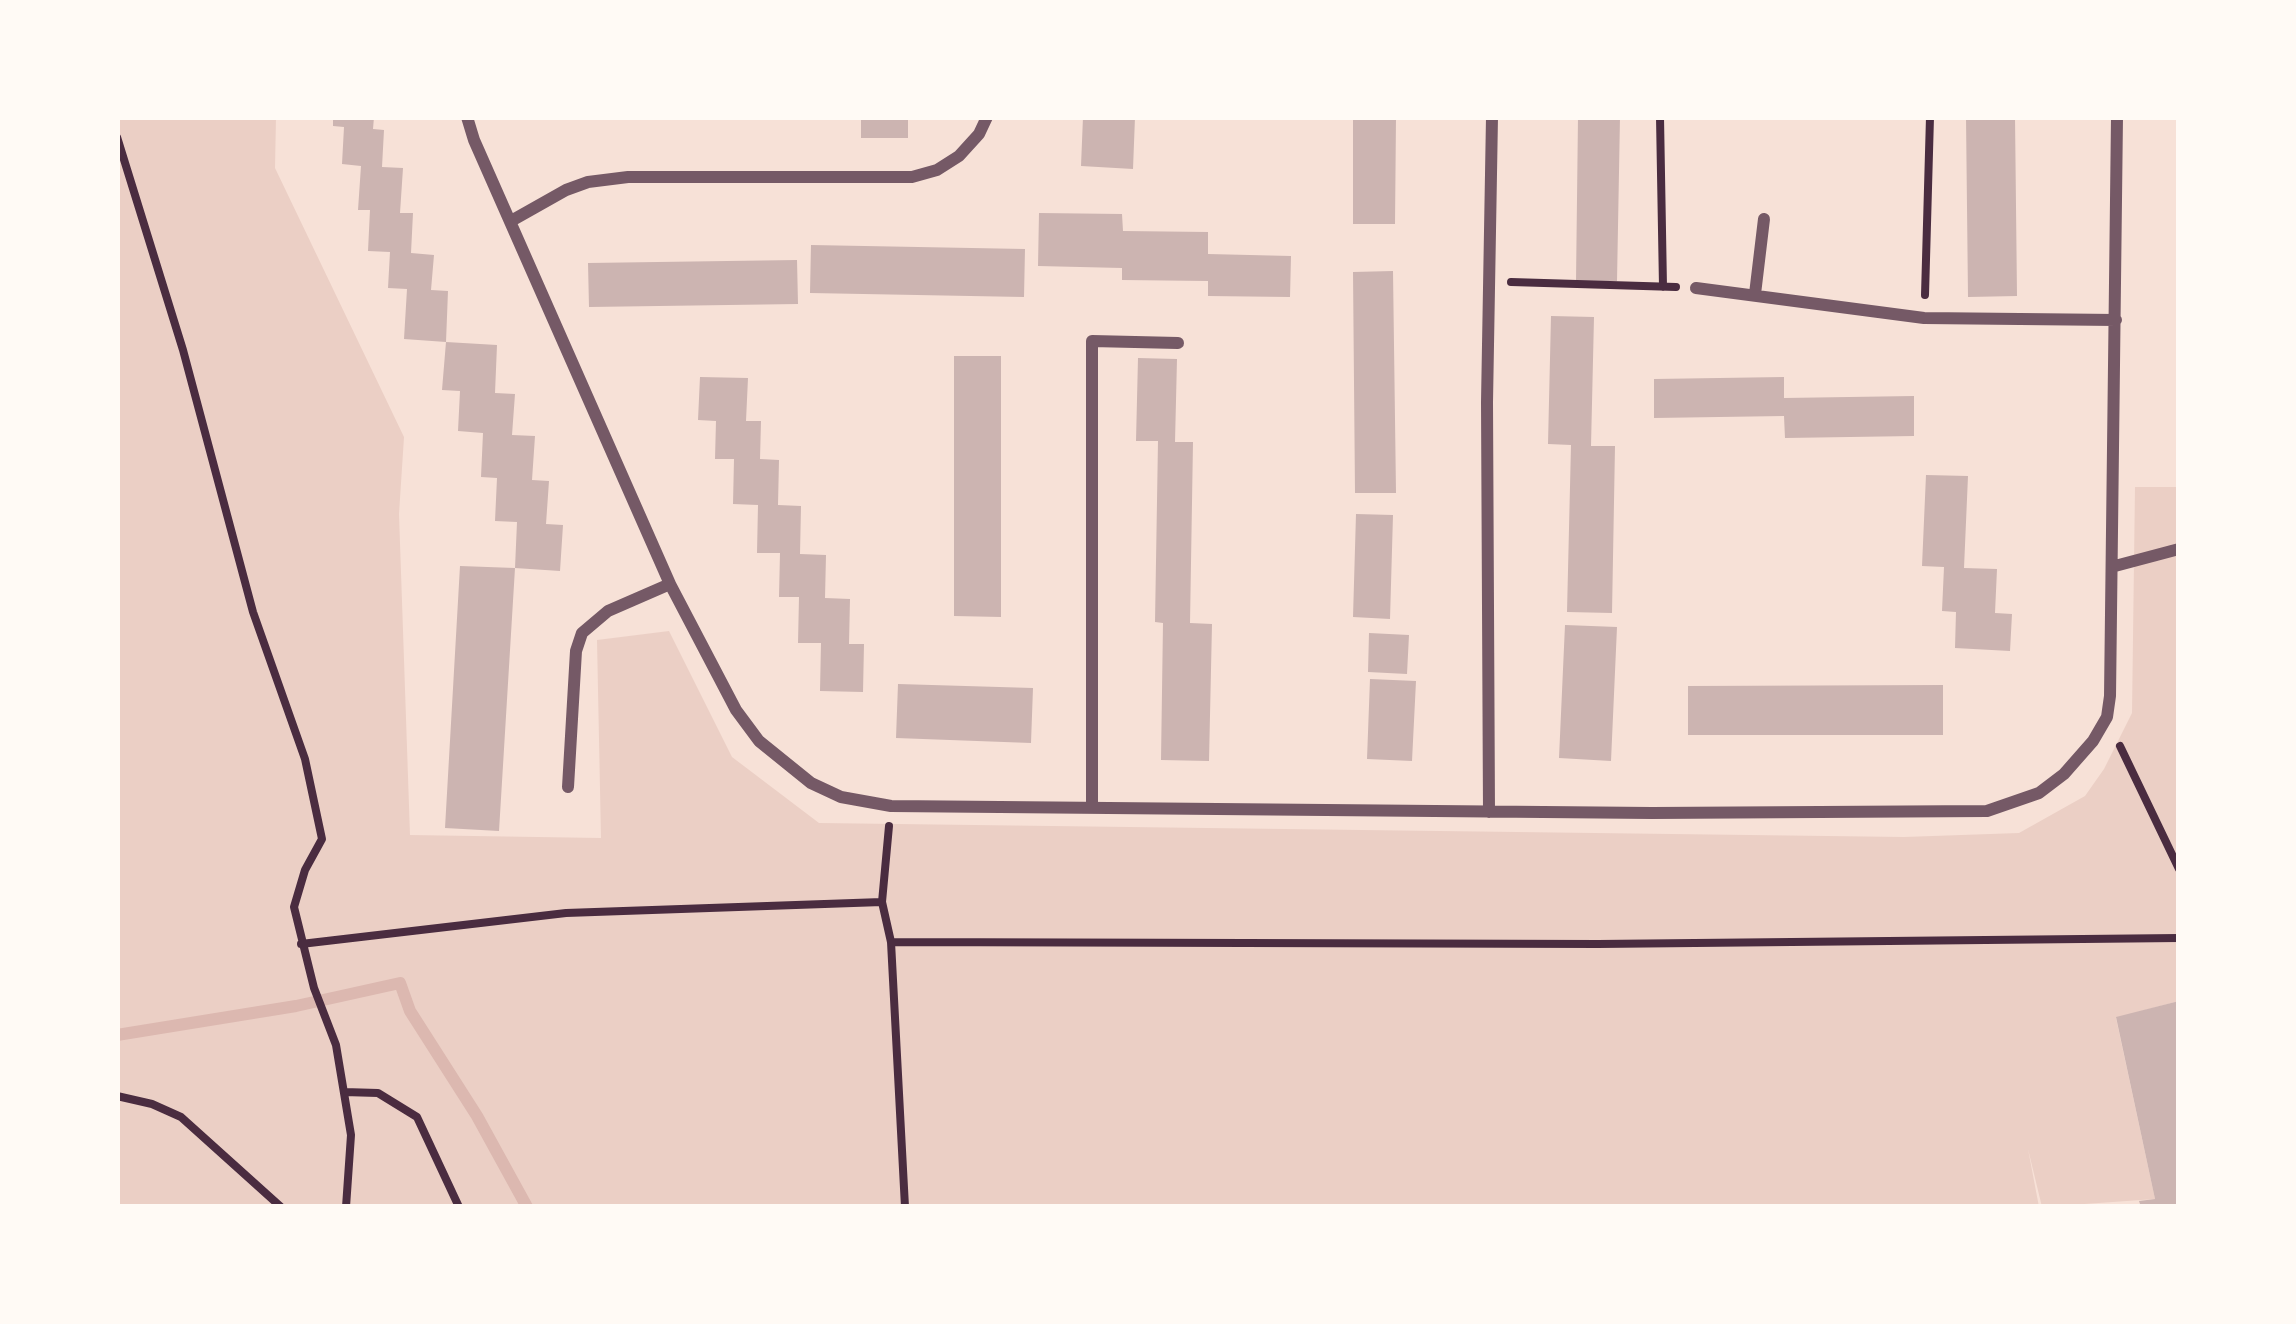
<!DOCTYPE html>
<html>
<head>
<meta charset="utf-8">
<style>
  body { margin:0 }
  #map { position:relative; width:2296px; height:1324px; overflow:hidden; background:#f7e1d7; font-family:Cabin,sans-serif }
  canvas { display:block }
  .frame { position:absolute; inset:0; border:120px solid #fffaf5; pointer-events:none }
</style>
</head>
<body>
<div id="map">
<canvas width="2296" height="1324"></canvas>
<div class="frame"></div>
</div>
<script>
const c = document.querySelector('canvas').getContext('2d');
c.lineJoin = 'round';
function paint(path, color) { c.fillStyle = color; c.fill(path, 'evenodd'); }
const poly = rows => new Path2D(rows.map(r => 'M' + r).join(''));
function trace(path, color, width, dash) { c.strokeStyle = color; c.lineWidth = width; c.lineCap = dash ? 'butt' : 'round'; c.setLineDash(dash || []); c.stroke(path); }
paint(poly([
  [117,117,276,117,275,168,404,437,399,514,410,835,601,838,597,640,669,631,732,757,819,823,1904,837,2019,833,2085,796,2104,769,2132,713,2135,487,2179,487,2179,1001,2116,1018,2155,1199,2042,1207,2028,1149,2039,1207,117,1207]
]), '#ebcfc5');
trace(poly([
  [117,1035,296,1006,400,983,410,1011,477,1116,527,1207]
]), '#dcb8b0', 12);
paint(poly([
  [333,117,374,117,373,129,384,130,382,167,403,168,400,213,413,213,411,253,434,255,431,290,448,291,446,342,404,339,407,289,388,288,390,252,368,251,370,210,358,210,361,166,342,164,344,127,333,126],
  [861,117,908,117,908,138,861,138],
  [1083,117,1135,117,1133,169,1081,166],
  [1353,117,1396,117,1395,224,1353,224],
  [1578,117,1620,117,1617,281,1576,281],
  [1966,117,2015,117,2017,296,1968,297],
  [1039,213,1122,214,1123,231,1208,232,1208,254,1291,256,1290,297,1208,296,1208,281,1122,280,1122,268,1038,266],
  [811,245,1025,249,1024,297,810,293],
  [797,260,798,304,589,307,588,263],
  [1393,271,1396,493,1355,493,1353,272],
  [1551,316,1594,317,1591,446,1615,446,1612,613,1567,612,1571,445,1548,444],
  [446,342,497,345,495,393,515,394,512,435,535,436,532,480,549,481,546,524,563,525,560,571,515,568,517,522,495,521,497,478,481,477,483,433,458,431,460,391,442,390],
  [954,356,1001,356,1001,617,954,616],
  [1138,358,1177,359,1175,442,1193,442,1190,623,1212,624,1209,761,1161,760,1163,623,1155,622,1158,441,1136,441],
  [700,377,748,378,746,421,761,421,760,459,779,460,778,505,801,506,800,554,826,555,825,598,850,599,849,644,864,644,863,692,820,691,821,643,798,643,799,597,779,597,780,553,757,553,758,505,733,504,734,459,715,459,716,421,698,420],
  [1784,377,1784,398,1914,396,1914,436,1785,438,1784,416,1654,418,1654,379],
  [1926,475,1968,476,1964,568,1997,569,1995,613,2012,614,2010,651,1955,648,1956,612,1942,611,1944,567,1922,566],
  [1356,514,1393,515,1390,619,1353,617],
  [460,566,515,568,499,831,445,828],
  [1565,625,1617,627,1611,761,1559,758],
  [1369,633,1409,635,1407,674,1368,672],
  [1370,679,1416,681,1412,761,1367,759],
  [898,684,1033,688,1031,743,896,738],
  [1943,685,1943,735,1688,735,1688,686],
  [2179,1001,2179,1207,2141,1207,2139,1201,2155,1199,2116,1017]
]), '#ccb4b1');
trace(poly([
  [1660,117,1663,287],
  [117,137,183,350,253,612,305,759,322,839,305,870,294,907,314,988,336,1045,351,1135,346,1207],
  [1511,282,1676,287],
  [1925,295,1930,117],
  [2120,746,2179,869],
  [889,826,882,902,891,942,905,1207],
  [891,942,1598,944,2179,938],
  [301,944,566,913,882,902],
  [344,1092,378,1093,417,1117,459,1207],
  [117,1096,152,1104,181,1117,281,1207]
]), '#4a2c40', 8);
trace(poly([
  [467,117,474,140,670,584,736,710,759,741,811,783,841,797,891,806,1652,813,1987,811,2039,793,2064,774,2093,741,2107,717,2110,696,2117,117],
  [511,221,566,190,588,182,628,177,912,177,937,170,959,156,979,134,987,117],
  [1696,288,1924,318,2116,320],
  [1755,294,1764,219],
  [2115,566,2179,549],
  [568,787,576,651,582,633,608,611,670,584],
  [1092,808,1092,341,1178,343],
  [1489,812,1487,402,1492,117]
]), '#755966', 12);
</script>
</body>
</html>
